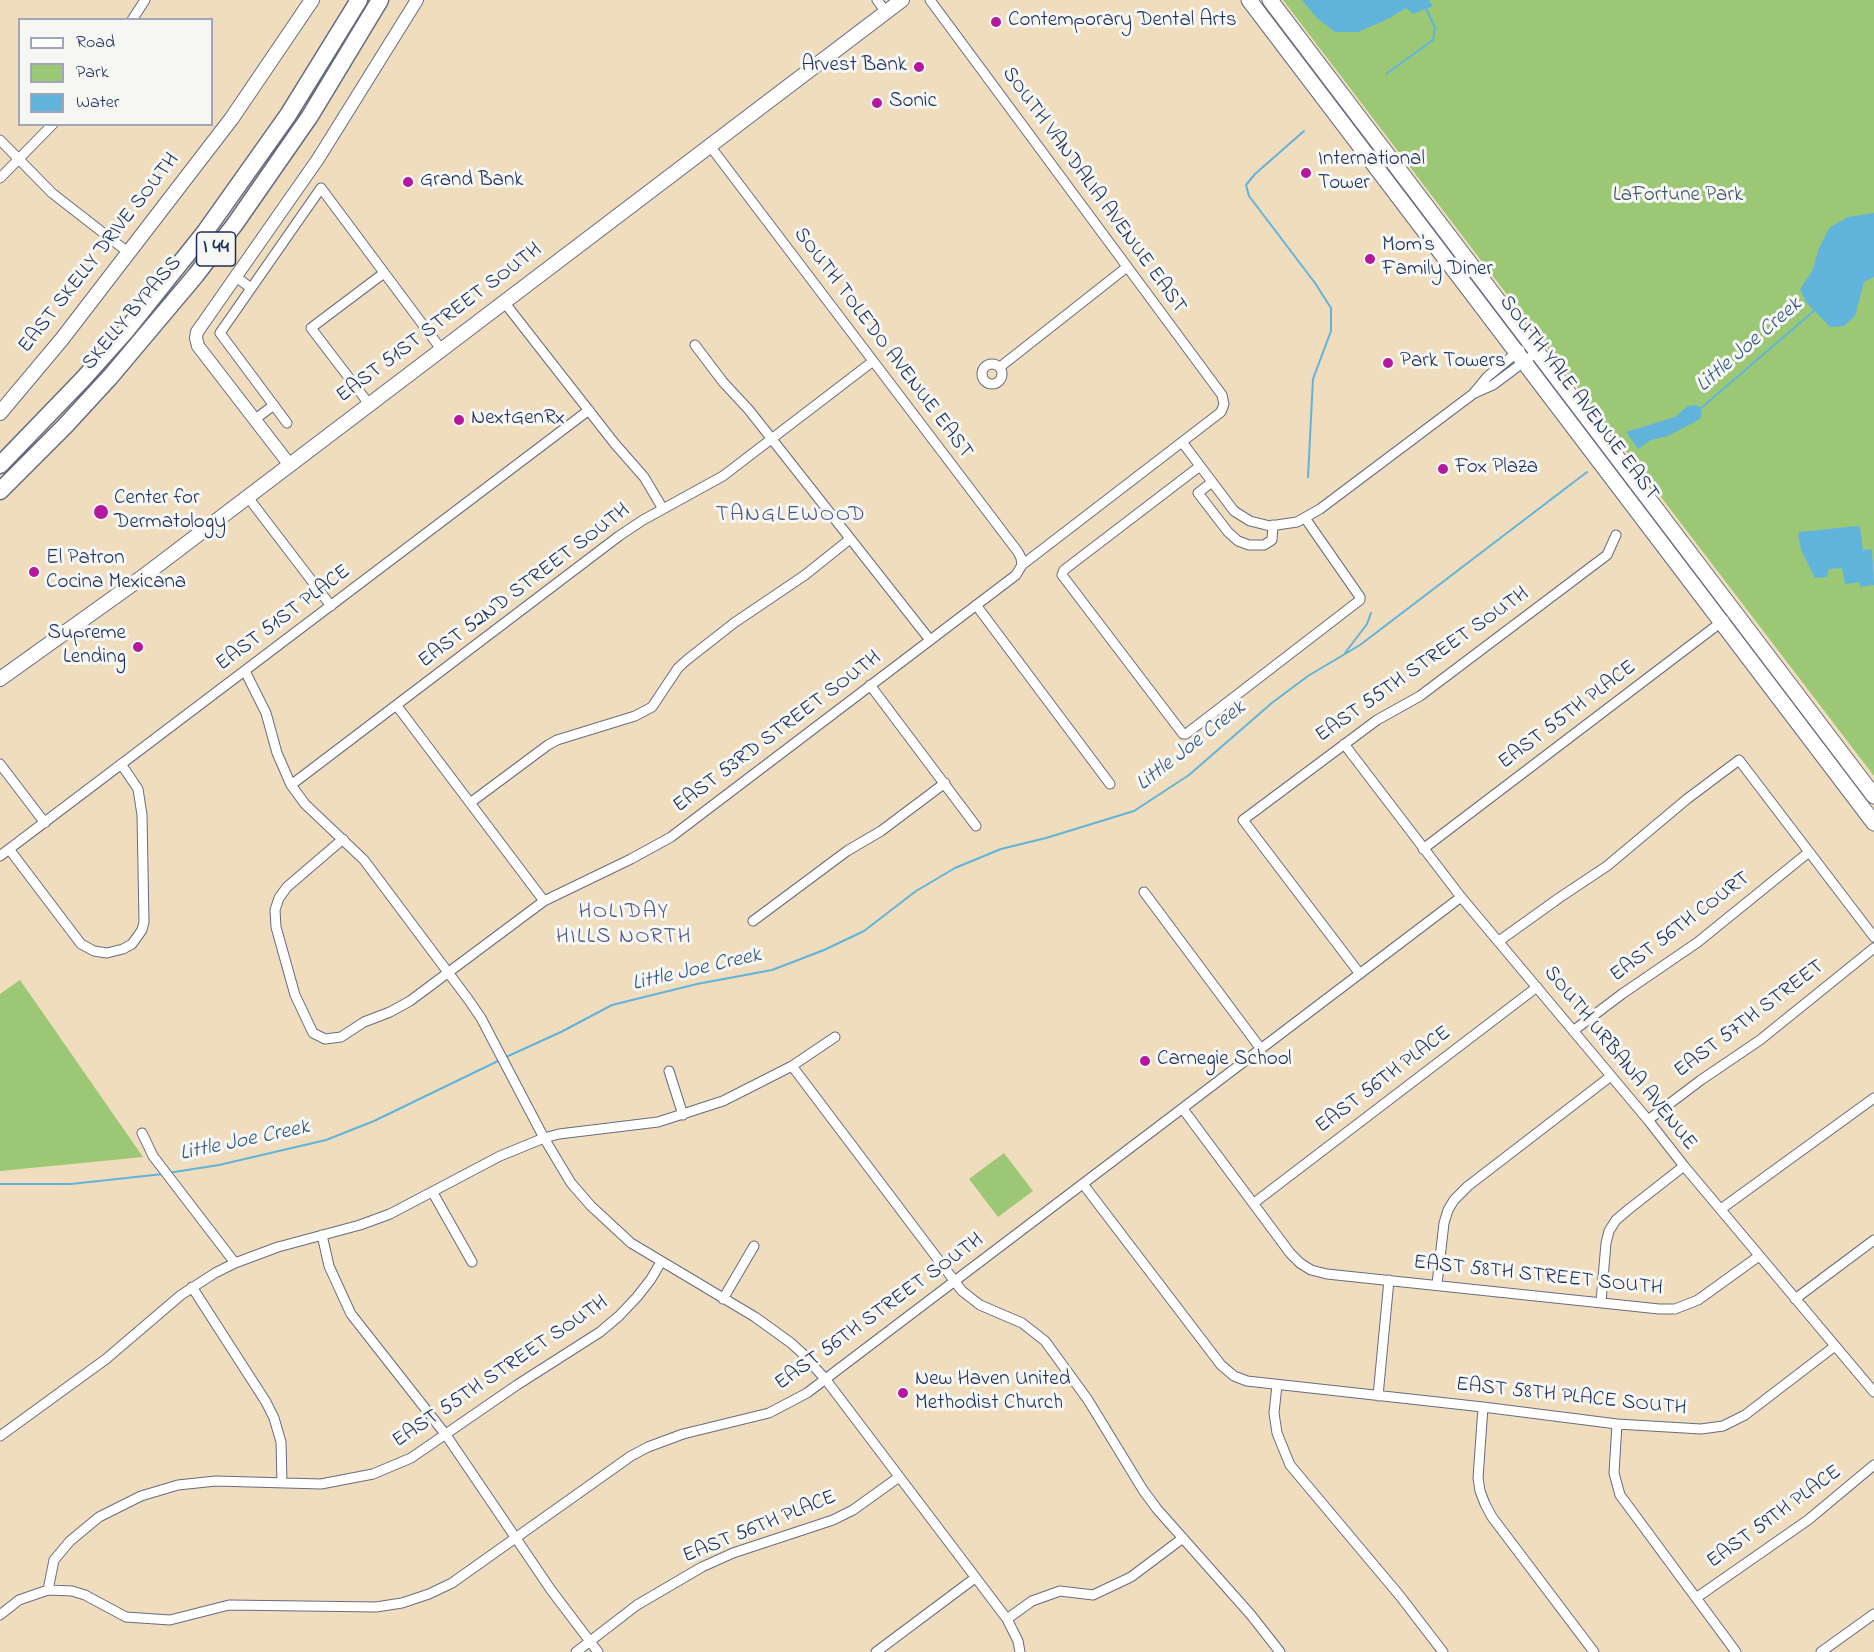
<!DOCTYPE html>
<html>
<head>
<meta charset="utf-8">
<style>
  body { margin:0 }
  #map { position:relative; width:1874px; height:1652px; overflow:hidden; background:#f0ddbe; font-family:"Indie Flower",sans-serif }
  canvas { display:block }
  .legend { position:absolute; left:18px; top:18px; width:195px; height:108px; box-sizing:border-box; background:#f6f6f2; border:2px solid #9ea6b7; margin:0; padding:8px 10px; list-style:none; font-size:18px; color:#1b2f5e }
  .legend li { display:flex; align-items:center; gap:12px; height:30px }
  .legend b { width:30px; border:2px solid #9ea6b7 }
</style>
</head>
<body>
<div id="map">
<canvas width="1874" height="1652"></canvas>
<ul class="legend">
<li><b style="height:8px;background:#fff"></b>Road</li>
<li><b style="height:16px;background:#9cc875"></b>Park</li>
<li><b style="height:16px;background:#60b4dc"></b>Water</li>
</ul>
</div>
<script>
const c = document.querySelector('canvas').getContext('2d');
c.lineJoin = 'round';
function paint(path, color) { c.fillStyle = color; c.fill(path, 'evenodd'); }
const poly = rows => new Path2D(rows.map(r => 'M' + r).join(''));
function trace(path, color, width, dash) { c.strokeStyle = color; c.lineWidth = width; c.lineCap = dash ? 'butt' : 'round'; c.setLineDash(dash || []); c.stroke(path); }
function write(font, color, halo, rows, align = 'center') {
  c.font = font + ' "Indie Flower",sans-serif'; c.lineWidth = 6; c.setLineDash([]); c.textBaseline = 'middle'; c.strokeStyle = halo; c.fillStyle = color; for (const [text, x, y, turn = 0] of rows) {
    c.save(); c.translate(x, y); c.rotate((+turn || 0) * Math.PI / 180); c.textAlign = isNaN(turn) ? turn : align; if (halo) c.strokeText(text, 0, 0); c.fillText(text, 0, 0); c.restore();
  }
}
paint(poly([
  [1283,0,1874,0,1874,776,1677,518],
  [20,980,143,1157,0,1171,0,994],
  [1004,1153,1033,1191,998,1217,969,1179]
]), '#9cc875');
paint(poly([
  [1302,0,1429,0,1433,6,1413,14,1406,8,1390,18,1358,32,1335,32,1317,18],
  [1874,213,1874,277,1864,282,1855,316,1844,326,1830,327,1806,302,1800,289,1812,271,1819,248,1830,227,1848,217],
  [1694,405,1699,406,1702,412,1700,419,1668,436,1651,440,1638,449,1626,432,1675,417,1688,406],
  [1857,526,1860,527,1863,550,1872,549,1874,585,1860,587,1859,582,1845,584,1842,568,1829,569,1827,577,1815,578,1801,550,1798,534,1800,532]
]), '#60b4dc');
trace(poly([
  [1386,74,1433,40,1435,28,1426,8],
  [1304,131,1255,174,1246,185,1249,196,1315,283,1331,308,1331,331,1313,379,1308,477],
  [1700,409,1816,309],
  [1345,653,1367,624,1371,613],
  [506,1057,561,1032,612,1005,697,984,772,970,824,950,864,931,916,891,955,868,1001,849,1046,838,1134,811,1189,775,1273,702,1308,676,1360,645,1587,472],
  [168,1173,219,1165,326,1140,374,1121,498,1061],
  [0,1184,71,1184,163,1174]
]), '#60b4dc', 2);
const minor = poly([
  [877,0,886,12],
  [132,20,145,0],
  [0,140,52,193,129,253],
  [710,146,1018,552,1021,558,1022,565],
  [0,178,53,124],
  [236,277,251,288],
  [504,302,615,444,644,477,663,509],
  [695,345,723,382,749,410,930,640],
  '982 374a10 10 0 1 1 20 0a10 10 0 1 1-20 0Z',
  [1000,367,1127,267],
  [1475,393,1493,385,1537,352],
  [369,404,311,328,384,273],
  [254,420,274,405],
  [287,423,220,333,321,188,441,349],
  [1182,442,1234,511,1250,521,1270,526,1297,522,1320,509,1473,394,1487,377,1520,350],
  [1200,466,1064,570,1062,575,1183,734,1186,734,1360,600,1360,597,1305,518],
  [1212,482,1198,493,1228,532,1238,541,1249,545,1264,545,1272,540,1273,525],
  [247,496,331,606],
  [976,605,1110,784],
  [245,671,266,713,277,753,291,785,305,804,364,860,468,999,481,1018,544,1138,571,1183,591,1206,631,1243,755,1317,791,1343,802,1353,826,1380,1007,1619,1018,1641,1020,1652],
  [870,685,976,826],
  [397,706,544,901],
  [1344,744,1461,897,1648,1120,1684,1166,1874,1392],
  [0,764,45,823],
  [291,785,619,536,643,520,723,476,872,362],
  [470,803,548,745,557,740,635,716,652,707,678,668,688,659,734,623,805,575,850,539],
  [343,839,287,887,279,898,275,910,276,927,295,995,313,1033,325,1039,341,1037,364,1022,390,1012,410,1001,544,901,631,859,671,837,1016,575,1022,565,1221,412,1224,404,1222,395,930,0],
  [9,849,81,944,94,951,107,953,123,949,132,944,142,930,144,922,142,815,138,789,121,764],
  [1423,849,1724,620],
  [0,856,589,410],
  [1144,892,1261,1049],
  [753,921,847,851,881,831,945,783],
  [1499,941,1559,898,1607,866,1687,799,1739,760,1874,937],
  [1360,974,1243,820,1377,720,1420,696,1607,555,1616,535],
  [1573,1031,1622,994,1698,942,1809,852],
  [792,1066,962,1291,980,1305,1022,1323,1045,1341,1088,1400,1143,1490,1157,1509,1251,1615,1280,1652],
  [669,1071,683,1115],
  [1183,1109,1290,1253,1300,1263,1311,1270,1327,1274,1659,1309,1675,1309,1698,1300,1759,1256],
  [1648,1120,1701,1080,1760,1040,1874,948],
  [142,1133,153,1156,235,1263],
  [1083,1184,1221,1365,1234,1376,1247,1381,1483,1407,1617,1424,1701,1429,1723,1426,1745,1415,1835,1346],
  [433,1193,472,1262],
  [1254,1203,1537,987],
  [1721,1209,1874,1098],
  [322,1235,329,1266,351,1314,446,1435,551,1590,598,1652],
  [1437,1284,1444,1223,1448,1210,1454,1200,1468,1186,1611,1076],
  [192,1287,266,1402,274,1418,281,1442,282,1483],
  [723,1299,754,1246],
  [1795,1299,1874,1240],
  [1601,1302,1606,1243,1609,1231,1616,1220,1629,1209,1684,1166],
  [1277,1385,1274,1413,1277,1433,1290,1465,1400,1596,1443,1652],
  [1378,1396,1389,1280],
  [1483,1407,1478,1478,1480,1491,1485,1504,1492,1517,1594,1652],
  [1617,1424,1614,1473,1620,1495,1736,1652],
  [0,1436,106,1359,181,1295,215,1273,235,1263,278,1247,360,1225,390,1214,500,1156,544,1138,559,1134,658,1122,723,1101,792,1066,835,1037],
  [48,1590,54,1560,70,1541,99,1517,141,1496,178,1485,216,1481,321,1484,373,1474,411,1458,517,1385,600,1332,619,1316,637,1297,651,1279,661,1262],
  [1696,1598,1808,1520,1874,1465],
  [0,1615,19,1600,48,1590,72,1591,85,1595,126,1617,170,1620,229,1605,376,1607,402,1603,429,1594,452,1583,631,1456,648,1447,683,1434,769,1413,807,1393,1461,897],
  [1007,1619,1032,1601,1060,1591,1093,1595,1131,1577,1183,1538],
  [576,1652,637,1605,702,1567,733,1553,833,1520,853,1510,899,1477],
  [876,1652,975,1578],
  [1821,1652,1874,1614]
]);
const tertiary = poly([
  [289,464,198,346,196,338,197,332,318,159,417,0]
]);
const secondary = poly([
  [0,413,62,339,232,118,312,0],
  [0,679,141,578,902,0]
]);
const primary = poly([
  [1249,0,1874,823],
  [1270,0,1874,796]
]);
const motorway = poly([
  [0,465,82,380,125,332,205,232,288,115,359,0],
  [0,491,65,426,111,376,196,275,235,224,310,116,380,0]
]);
trace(minor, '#666c80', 11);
trace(tertiary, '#666c80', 14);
trace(secondary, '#666c80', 16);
trace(primary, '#666c80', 17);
trace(motorway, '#666c80', 19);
trace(minor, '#fff', 9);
trace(tertiary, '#fff', 12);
trace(secondary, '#fff', 14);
trace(primary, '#fff', 15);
trace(motorway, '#fff', 16);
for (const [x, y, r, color] of [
  [996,22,6,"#b5179e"],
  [919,67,6,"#b5179e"],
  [877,103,6,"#b5179e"],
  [1306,173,6,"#b5179e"],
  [408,182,6,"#b5179e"],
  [1370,259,6,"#b5179e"],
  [1388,363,6,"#b5179e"],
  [459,420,6,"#b5179e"],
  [1443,469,6,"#b5179e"],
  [101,512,8,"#b5179e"],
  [34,572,6,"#b5179e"],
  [138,647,6,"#b5179e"],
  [1145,1061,6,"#b5179e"],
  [903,1393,6,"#b5179e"]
]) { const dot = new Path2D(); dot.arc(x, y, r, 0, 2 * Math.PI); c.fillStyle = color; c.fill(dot); trace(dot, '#f6f6f2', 2); }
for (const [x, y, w] of [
  [216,249,39]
]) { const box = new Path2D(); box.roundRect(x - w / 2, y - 17, w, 34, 4.5); c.fillStyle = '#f6f6f2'; c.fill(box); trace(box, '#1b2f5e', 1.5); }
write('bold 20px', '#1b2f5e', null, [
  ["I 44",216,249]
]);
write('21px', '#1b2f5e', '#f6f6f2', [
  ["Contemporary Dental Arts",1008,22],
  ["Arvest Bank",907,67,"right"],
  ["Sonic",889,103],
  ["International",1318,161],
  ["Tower",1318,185],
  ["Grand Bank",420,182],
  ["Mom's",1382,247],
  ["Family Diner",1382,271],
  ["Park Towers",1400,363],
  ["NextGenRx",471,420],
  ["Fox Plaza",1455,469],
  ["Center for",114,500],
  ["Dermatology",114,524],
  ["El Patron",46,560],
  ["Cocina Mexicana",46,584],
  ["Supreme",126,635,"right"],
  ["Lending",126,659,"right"],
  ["Carnegie School",1157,1061],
  ["New Haven United",915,1381],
  ["Methodist Church",915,1405]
], 'left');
write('21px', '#1b2f5e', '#f6f6f2', [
  ["SOUTH VANDALIA AVENUE EAST",1093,191,54],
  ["EAST SKELLY DRIVE SOUTH",100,254,-52],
  ["SKELLY BYPASS",133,314,-50],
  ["EAST 51ST STREET SOUTH",440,324,-37],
  ["SOUTH TOLEDO AVENUE EAST",882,344,53],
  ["SOUTH YALE AVENUE EAST",1578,399,53],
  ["EAST 52ND STREET SOUTH",525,587,-37],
  ["EAST 51ST PLACE",284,619,-37],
  ["EAST 55TH STREET SOUTH",1423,666,-35],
  ["EAST 55TH PLACE",1568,716,-37],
  ["EAST 53RD STREET SOUTH",778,733,-37],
  ["EAST 56TH COURT",1681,928,-37],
  ["EAST 57TH STREET",1750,1020,-37],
  ["SOUTH URBANA AVENUE",1619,1059,51],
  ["EAST 56TH PLACE",1384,1081,-37],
  ["EAST 58TH STREET SOUTH",1538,1277,6],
  ["EAST 56TH STREET SOUTH",880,1313,-36],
  ["EAST 55TH STREET SOUTH",501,1373,-34],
  ["EAST 58TH PLACE SOUTH",1571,1398,6],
  ["EAST 59TH PLACE",1775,1518,-36],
  ["EAST 56TH PLACE",760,1528,-22]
]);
write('21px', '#3b5564', '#f6f6f2', [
  ["LaFortune Park",1678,197]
]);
write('italic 22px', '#305784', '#f6f6f2', [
  ["Little Joe Creek",1750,346,-41],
  ["Little Joe Creek",1192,747,-38],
  ["Little Joe Creek",697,971,-13],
  ["Little Joe Creek",245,1142,-12]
]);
c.letterSpacing = '1.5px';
write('22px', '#4c5686', '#f6f6f2', [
  ["TANGLEWOOD",791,516],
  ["HOLIDAY",624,913],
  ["HILLS NORTH",624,938]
]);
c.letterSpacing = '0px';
</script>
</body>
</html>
